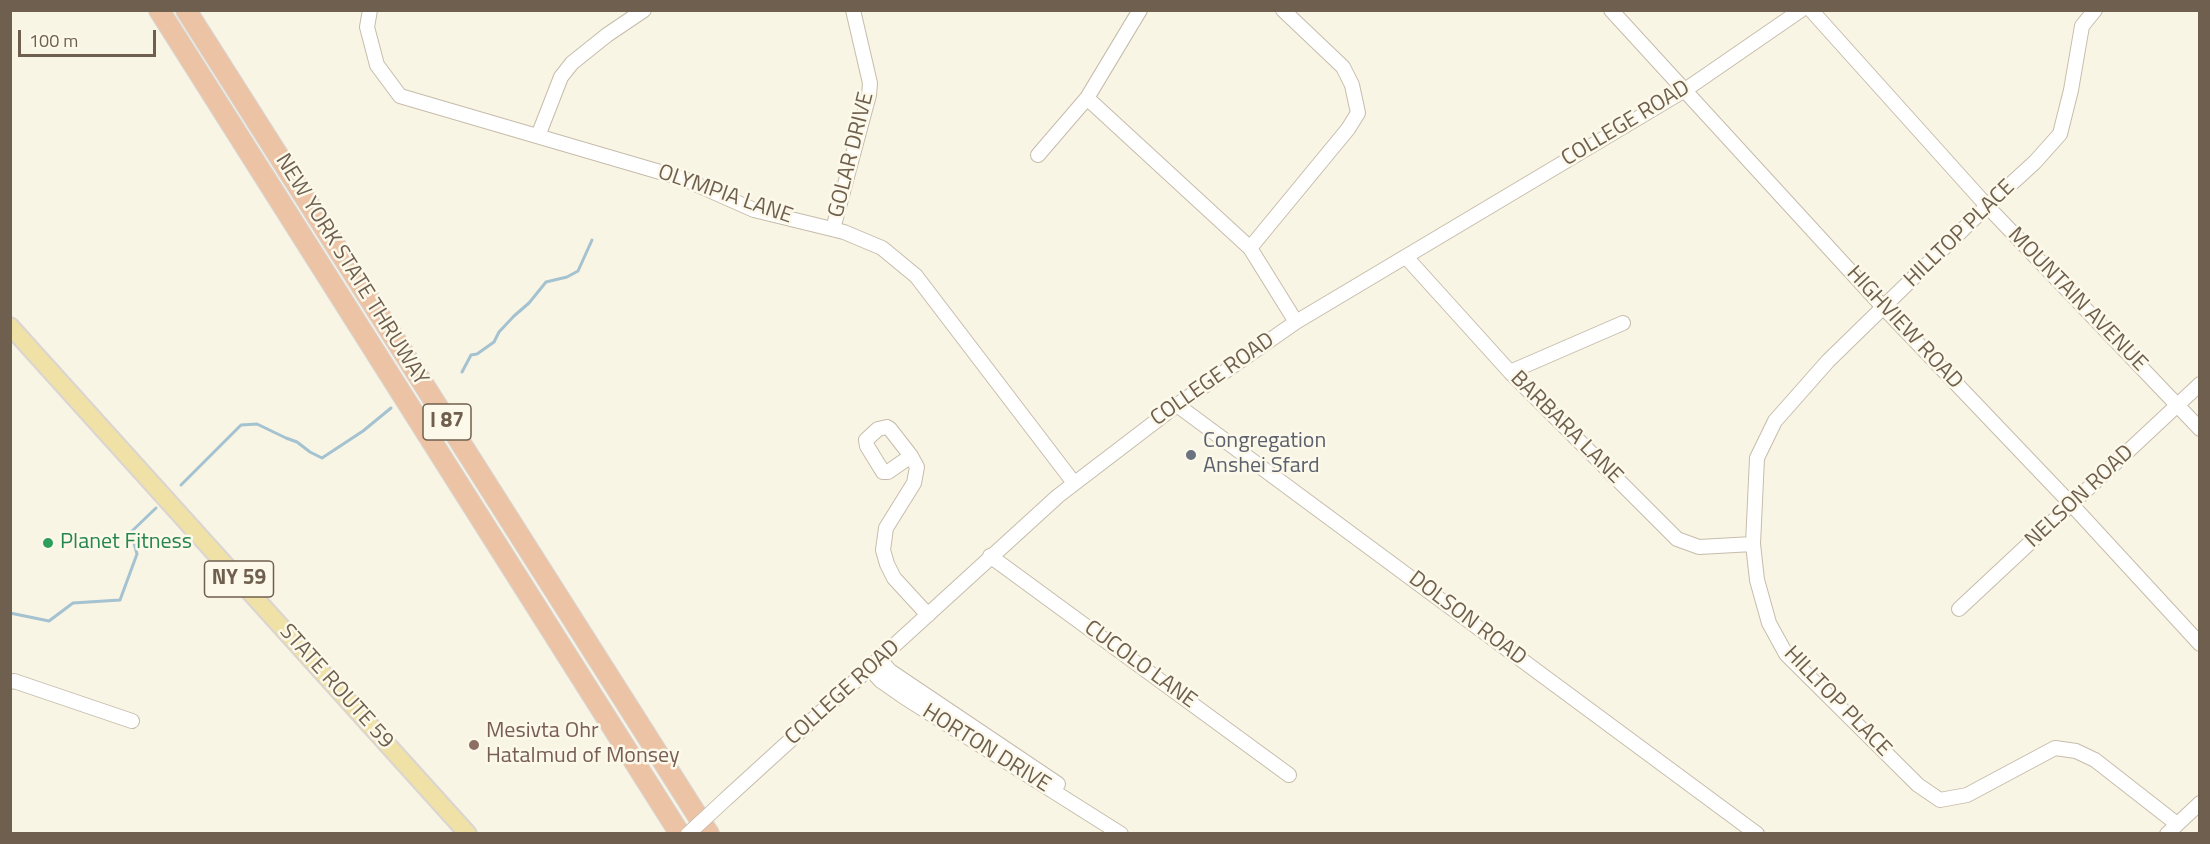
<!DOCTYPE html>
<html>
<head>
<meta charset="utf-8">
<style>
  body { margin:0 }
  #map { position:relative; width:2210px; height:844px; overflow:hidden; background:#f9f5e5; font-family:"Titillium Web",sans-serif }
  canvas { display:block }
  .frame { position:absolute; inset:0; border:12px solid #6f5f4e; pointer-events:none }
  .scale { position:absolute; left:18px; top:30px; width:138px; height:27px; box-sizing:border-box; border:3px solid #6f5f4e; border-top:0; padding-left:8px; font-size:18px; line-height:21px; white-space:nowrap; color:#6f5f4e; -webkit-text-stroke:4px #fcf9eb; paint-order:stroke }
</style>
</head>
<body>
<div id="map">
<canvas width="2210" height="844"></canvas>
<div class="frame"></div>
<div class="scale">100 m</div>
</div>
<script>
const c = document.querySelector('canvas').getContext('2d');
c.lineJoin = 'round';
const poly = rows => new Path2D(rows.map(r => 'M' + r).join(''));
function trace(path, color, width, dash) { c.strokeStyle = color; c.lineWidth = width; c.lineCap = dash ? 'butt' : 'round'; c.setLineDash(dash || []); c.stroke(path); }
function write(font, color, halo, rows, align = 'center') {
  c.font = font + ' "Titillium Web",sans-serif'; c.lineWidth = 5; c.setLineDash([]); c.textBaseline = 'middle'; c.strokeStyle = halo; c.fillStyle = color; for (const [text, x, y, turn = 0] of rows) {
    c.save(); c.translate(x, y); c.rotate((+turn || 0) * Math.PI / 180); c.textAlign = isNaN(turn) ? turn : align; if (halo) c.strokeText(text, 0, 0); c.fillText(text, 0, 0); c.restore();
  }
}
trace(poly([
  [462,372,471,355,477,354,494,342,499,332,514,316,529,303,546,282,567,277,578,271,592,240],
  [181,485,241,425,257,424,286,438,297,442,310,452,322,458,363,431,391,408],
  [10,613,49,621,73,603,120,600,137,554,131,532,156,508]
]), '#a4c2d0', 3);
const minor = poly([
  [370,10,367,27,377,65,400,96,684,179,754,210,844,232,882,248,916,276,1074,483],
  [1611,10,1884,308,2072,505,2200,644],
  [1811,10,1987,206,2200,429],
  [2095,10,2082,26,2071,90,2060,134,2035,162,1987,206,1828,361,1775,421,1757,458,1753,544,1757,580,1769,623,1786,654,1918,785,1940,800,1967,795,2055,748,2076,751,2095,760,2177,824],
  [1087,98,1250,248,1296,322],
  [538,136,561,77,572,63,607,35,644,10],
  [1038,155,1087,98,1140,10],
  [833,229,869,95,870,83,853,10],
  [1250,248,1348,129,1358,113,1352,85,1343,67,1283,10],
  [1406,257,1510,372,1677,539,1699,547,1753,544],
  [1510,372,1623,323],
  [1177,405,1757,834],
  [911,456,888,472,883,472,867,446,866,440,878,429,887,427,890,429,911,456,917,467,914,483,886,528,883,550,887,564,894,578,928,615],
  [990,556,1289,775],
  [1959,609,2200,384],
  [880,660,890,671,1058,784],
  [870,669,881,681,904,697,1121,834],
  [10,682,14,681,132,721],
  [728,797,1058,496,1177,405,1296,322,1685,90,1801,10],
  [2167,834,2200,803]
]);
const major = poly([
  [10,326,468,834]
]);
const highway = poly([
  [159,10,680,834],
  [186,10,709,834]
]);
trace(minor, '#c6bcab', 16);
trace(major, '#dad5d1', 20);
trace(highway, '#dad5d1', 22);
trace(minor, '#fff', 14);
trace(major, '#f0e1a6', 16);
trace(highway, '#ecc3a4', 20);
const minorBridge = poly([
  [688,834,728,797]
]);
trace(minorBridge, '#c6bcab', 16, []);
trace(minorBridge, '#fff', 14);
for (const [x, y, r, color] of [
  [1191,455,6,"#6b7280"],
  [48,543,6,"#2e9e5b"],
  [474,745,6,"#8d6e63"]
]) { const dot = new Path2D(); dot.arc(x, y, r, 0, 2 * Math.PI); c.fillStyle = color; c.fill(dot); trace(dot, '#fcf9eb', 2); }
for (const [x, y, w] of [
  [447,422,48],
  [239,579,69]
]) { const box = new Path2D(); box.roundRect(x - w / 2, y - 18, w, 36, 4.5); c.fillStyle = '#fcf9eb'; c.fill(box); trace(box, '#6f5f4e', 1.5); }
write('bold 21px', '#6f5f4e', null, [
  ["I 87",447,422],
  ["NY 59",239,579]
]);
write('22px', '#6f5f4e', '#fcf9eb', [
  ["COLLEGE ROAD",1626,124,-31],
  ["GOLAR DRIVE",852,155,-76],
  ["OLYMPIA LANE",725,195,19],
  ["HILLTOP PLACE",1960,234,-44],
  ["NEW YORK STATE THRUWAY",351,270,58],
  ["MOUNTAIN AVENUE",2077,300,46],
  ["HIGHVIEW ROAD",1904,328,47],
  ["COLLEGE ROAD",1213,380,-35],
  ["BARBARA LANE",1566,428,45],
  ["NELSON ROAD",2080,497,-43],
  ["DOLSON ROAD",1467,619,37],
  ["CUCOLO LANE",1140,665,36],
  ["STATE ROUTE 59",336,687,48],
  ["COLLEGE ROAD",843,693,-42],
  ["HILLTOP PLACE",1837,702,46],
  ["HORTON DRIVE",986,749,32]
]);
write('22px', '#5b616d', '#fcf9eb', [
  ["Congregation",1203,442],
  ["Anshei Sfard",1203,467]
], 'left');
write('22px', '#27864d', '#fcf9eb', [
  ["Planet Fitness",60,543]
], 'left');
write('22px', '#785e54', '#fcf9eb', [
  ["Mesivta Ohr",486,732],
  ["Hatalmud of Monsey",486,757]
], 'left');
</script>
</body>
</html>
